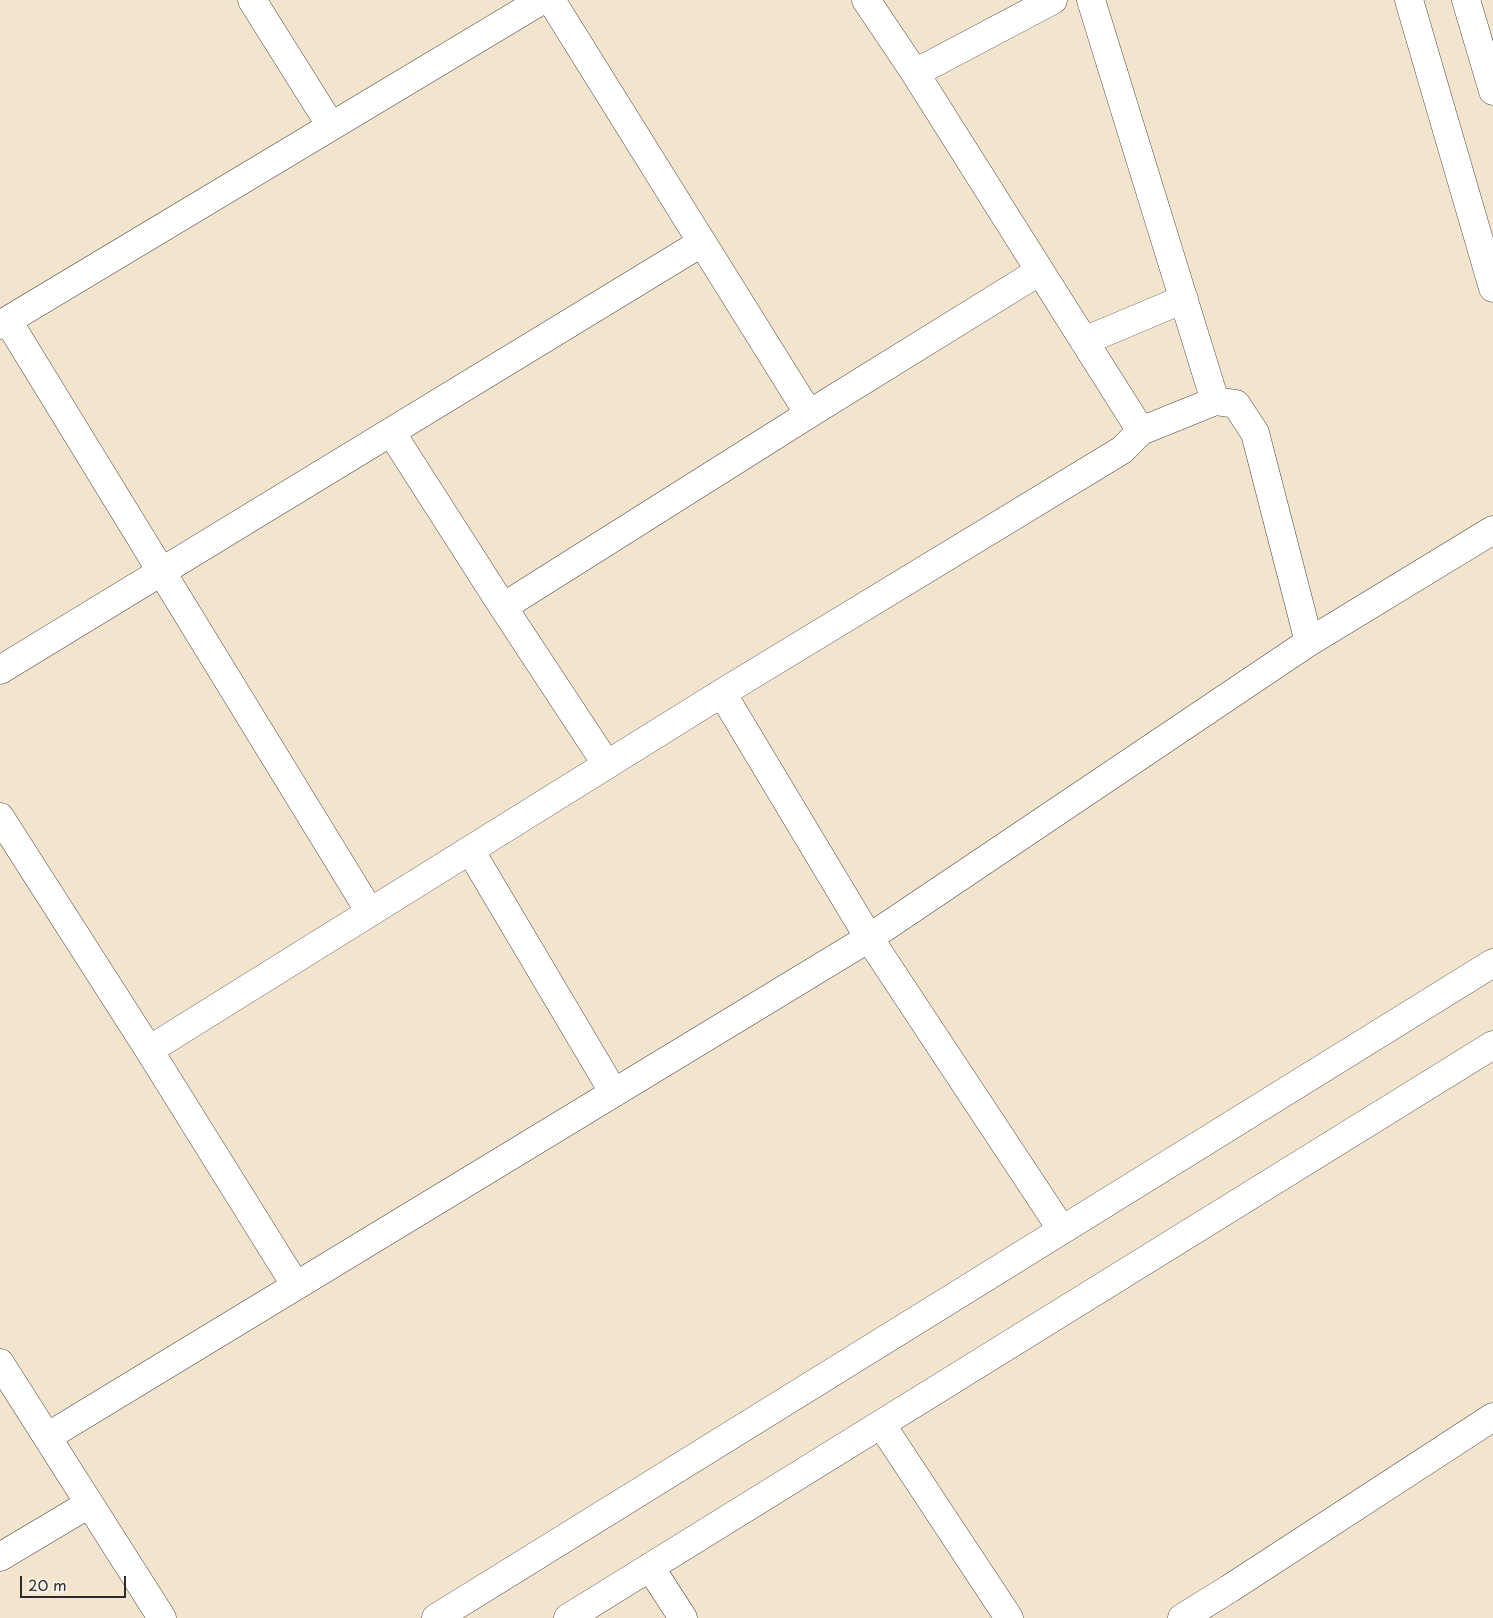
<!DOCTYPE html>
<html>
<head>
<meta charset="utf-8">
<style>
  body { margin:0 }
  #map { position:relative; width:1493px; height:1618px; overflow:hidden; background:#f3e5cd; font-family:"Playpen Sans",sans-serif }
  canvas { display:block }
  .scale { position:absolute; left:20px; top:1576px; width:106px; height:22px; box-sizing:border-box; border:2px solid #2b2b2b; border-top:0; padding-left:6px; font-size:15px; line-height:18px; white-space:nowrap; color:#2b2b2b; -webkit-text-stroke:4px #f7f3e8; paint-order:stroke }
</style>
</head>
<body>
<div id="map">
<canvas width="1493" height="1618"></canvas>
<div class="scale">20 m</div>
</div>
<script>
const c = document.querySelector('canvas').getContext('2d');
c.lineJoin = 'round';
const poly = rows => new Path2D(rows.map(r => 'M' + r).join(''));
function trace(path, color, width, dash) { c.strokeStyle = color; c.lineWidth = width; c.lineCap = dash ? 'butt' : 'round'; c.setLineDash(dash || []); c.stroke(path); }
const minor = poly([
  [252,0,331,126],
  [551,0,809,414],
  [866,0,915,73,1141,431],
  [1091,0,1215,401],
  [1409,0,1493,288],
  [915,73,1053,0],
  [8,321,370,912],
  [0,325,542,0],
  [1084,341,1184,299],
  [391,432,503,607,607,765],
  [503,607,809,414,1040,271],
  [0,670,701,243],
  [722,693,869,938,1062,1230],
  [0,817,149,1050,296,1286],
  [470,850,614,1093],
  [149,1050,722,693,1122,450,1141,431,1215,401,1236,404,1255,433,1309,642],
  [0,1363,162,1618],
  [881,1424,1009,1618],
  [47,1437,869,938,1309,642,1493,530],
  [0,1557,89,1504],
  [650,1567,683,1618],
  [436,1618,1493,963],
  [568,1618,1493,1045],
  [1182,1618,1229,1589,1493,1417]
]);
const major = poly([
  [1466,0,1493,91]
]);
trace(minor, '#494743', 29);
trace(major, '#494743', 29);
trace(minor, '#fff', 28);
trace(major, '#fff', 28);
</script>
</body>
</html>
